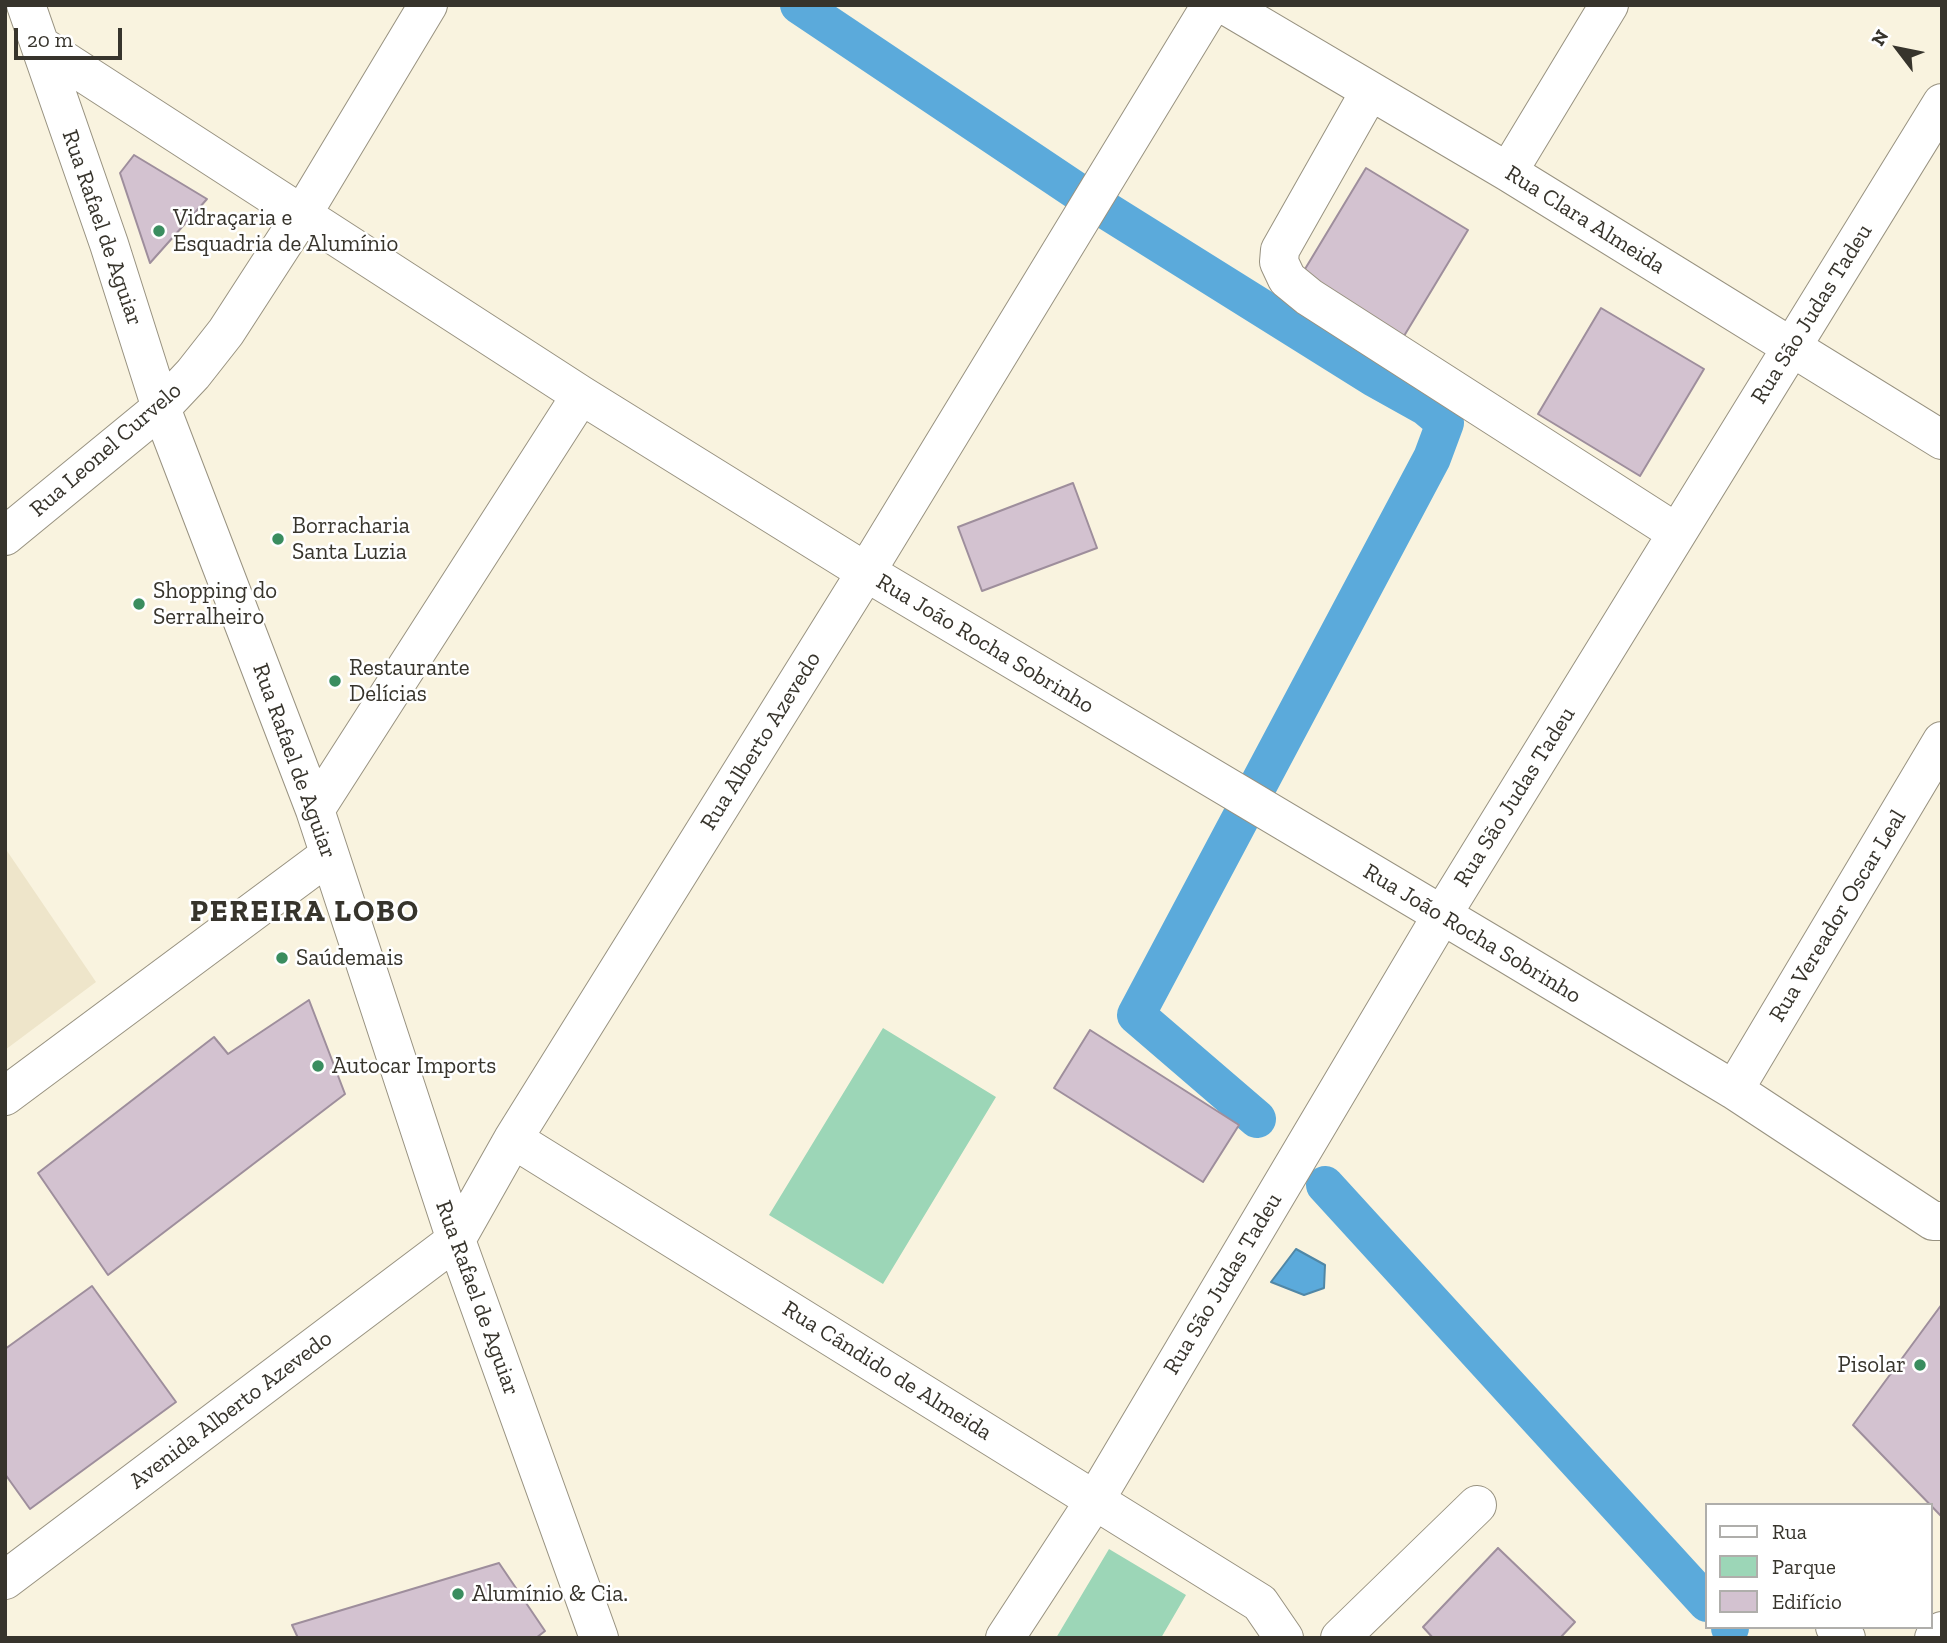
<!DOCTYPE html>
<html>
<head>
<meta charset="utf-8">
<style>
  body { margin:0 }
  #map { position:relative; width:1947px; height:1643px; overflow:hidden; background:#f9f3df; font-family:"Zilla Slab",serif }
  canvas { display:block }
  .frame { position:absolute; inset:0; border:7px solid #37342c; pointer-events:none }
  .legend { position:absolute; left:1705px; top:1503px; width:228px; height:126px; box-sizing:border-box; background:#fff; border:2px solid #afaeab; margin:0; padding:9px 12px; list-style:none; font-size:21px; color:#37342c }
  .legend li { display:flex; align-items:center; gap:14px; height:35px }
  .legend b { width:35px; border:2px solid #afaeab }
  .north { position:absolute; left:1863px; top:14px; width:70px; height:70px; -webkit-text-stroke:5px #fff; paint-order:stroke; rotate:302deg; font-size:19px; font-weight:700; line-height:28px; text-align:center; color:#37342c }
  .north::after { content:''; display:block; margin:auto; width:24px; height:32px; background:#37342c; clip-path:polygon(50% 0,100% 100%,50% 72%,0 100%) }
  .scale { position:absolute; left:14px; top:28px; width:108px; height:32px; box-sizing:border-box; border:4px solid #37342c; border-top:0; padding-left:9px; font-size:21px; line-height:24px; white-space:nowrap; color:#37342c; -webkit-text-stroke:5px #fff; paint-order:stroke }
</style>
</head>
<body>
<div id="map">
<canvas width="1947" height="1643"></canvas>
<div class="frame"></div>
<ul class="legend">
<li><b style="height:9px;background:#fff"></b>Rua</li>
<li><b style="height:19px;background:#9cd6b7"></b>Parque</li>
<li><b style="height:19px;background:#d3c2d0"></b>Edifício</li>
</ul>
<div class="north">N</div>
<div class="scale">20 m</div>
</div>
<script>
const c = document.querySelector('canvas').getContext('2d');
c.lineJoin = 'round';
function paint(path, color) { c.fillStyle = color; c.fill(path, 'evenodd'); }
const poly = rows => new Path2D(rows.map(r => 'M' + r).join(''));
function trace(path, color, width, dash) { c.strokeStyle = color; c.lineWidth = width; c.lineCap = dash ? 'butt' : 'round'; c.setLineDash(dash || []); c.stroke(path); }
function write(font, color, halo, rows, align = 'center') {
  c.font = font + ' "Zilla Slab",serif'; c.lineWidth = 5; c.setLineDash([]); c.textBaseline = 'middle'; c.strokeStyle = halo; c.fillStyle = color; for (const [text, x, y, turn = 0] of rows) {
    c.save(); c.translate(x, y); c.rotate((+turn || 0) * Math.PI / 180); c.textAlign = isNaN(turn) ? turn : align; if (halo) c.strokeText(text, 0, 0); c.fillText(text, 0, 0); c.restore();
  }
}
paint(poly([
  [5,848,96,982,5,1050]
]), '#eee5ca');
paint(poly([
  [883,1028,996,1097,883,1284,769,1215],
  [1109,1549,1186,1595,1161,1638,1056,1638]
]), '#9cd6b7');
const water = poly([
  [1296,1249,1325,1265,1324,1288,1304,1295,1271,1282,1296,1249]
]);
paint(water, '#5baadb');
trace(water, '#5087a6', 2);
trace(poly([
  [799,5,1099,206,1374,378,1426,407,1445,423,1432,458,1136,1015,1257,1119],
  [1325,1185,1707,1603],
  [1730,1627,1730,1628]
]), '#5baadb', 38);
const building = poly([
  [134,155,207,199,150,263,120,173,134,155],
  [1366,168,1468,230,1404,336,1302,274,1366,168],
  [1601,308,1704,369,1640,476,1538,414,1601,308],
  [1073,483,1097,548,982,591,958,527,1073,483],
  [309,1000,345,1094,108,1275,38,1173,214,1037,228,1054,309,1000],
  [1090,1030,1239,1125,1203,1182,1054,1088,1090,1030],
  [92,1286,176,1402,30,1509,5,1474,5,1349,92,1286],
  [1942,1304,1942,1517,1853,1425,1942,1304],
  [1498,1548,1575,1622,1560,1638,1433,1638,1423,1627,1498,1548],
  [499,1563,545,1631,536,1638,298,1638,292,1625,499,1563]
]);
paint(building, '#d3c2d0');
trace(building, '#9e8e9c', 2);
const minor = poly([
  [26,5,109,244,161,408,315,810,456,1240,599,1638],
  [1225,5,1508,172,1942,440],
  [40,45,581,395,866,572,1506,953,1734,1090,1933,1221,1942,1221],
  [1370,91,1280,250,1279,262,1287,279,1309,297,1677,533],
  [1508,172,1609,5],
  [5,536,161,408,193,374,226,332,303,213,428,5],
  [315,810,581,395],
  [1734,1090,1942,741],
  [5,1096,329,855],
  [513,1139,1260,1603,1284,1638],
  [5,1580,456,1240,513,1139,866,572,1211,5],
  [1835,1627,1846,1638],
  [1005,1638,1095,1500,1442,915,1942,103],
  [1340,1638,1477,1505]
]);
const major = poly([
  [1934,1638,1942,1631]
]);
trace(minor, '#989280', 40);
trace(major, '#989280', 40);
trace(minor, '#fff', 38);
trace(major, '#fff', 38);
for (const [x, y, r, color] of [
  [159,231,7,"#3a8d5f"],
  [278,539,7,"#3a8d5f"],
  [139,604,7,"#3a8d5f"],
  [335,681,7,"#3a8d5f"],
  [282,958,7,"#3a8d5f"],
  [318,1066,7,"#3a8d5f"],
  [1920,1365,7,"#3a8d5f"],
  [458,1594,7,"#3a8d5f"]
]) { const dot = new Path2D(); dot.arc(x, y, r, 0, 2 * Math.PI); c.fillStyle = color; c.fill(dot); trace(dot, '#fff', 2.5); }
write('23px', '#37342c', '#fff', [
  ["Vidraçaria e",173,218],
  ["Esquadria de Alumínio",173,244],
  ["Borracharia",292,526],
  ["Santa Luzia",292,552],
  ["Shopping do",153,591],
  ["Serralheiro",153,617],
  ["Restaurante",349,668],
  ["Delícias",349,694],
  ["Saúdemais",296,958],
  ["Autocar Imports",332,1066],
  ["Pisolar",1906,1365,"right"],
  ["Alumínio & Cia.",472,1594]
], 'left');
write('23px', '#37342c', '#fff', [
  ["Rua Clara Almeida",1585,220,32],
  ["Rua Rafael de Aguiar",102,228,71],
  ["Rua São Judas Tadeu",1812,314,-58],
  ["Rua Leonel Curvelo",106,450,-41],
  ["Rua João Rocha Sobrinho",985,644,31],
  ["Rua Alberto Azevedo",761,741,-58],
  ["Rua Rafael de Aguiar",294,761,70],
  ["Rua São Judas Tadeu",1515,797,-58],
  ["Rua Vereador Oscar Leal",1838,916,-59],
  ["Rua João Rocha Sobrinho",1472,934,31],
  ["Rua São Judas Tadeu",1223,1284,-59],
  ["Rua Rafael de Aguiar",477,1298,70],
  ["Rua Cândido de Almeida",887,1371,32],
  ["Avenida Alberto Azevedo",231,1410,-37]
]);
c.letterSpacing = '2px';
write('bold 30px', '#37342c', '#fff', [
  ["PEREIRA LOBO",305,912]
]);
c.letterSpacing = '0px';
</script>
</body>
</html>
